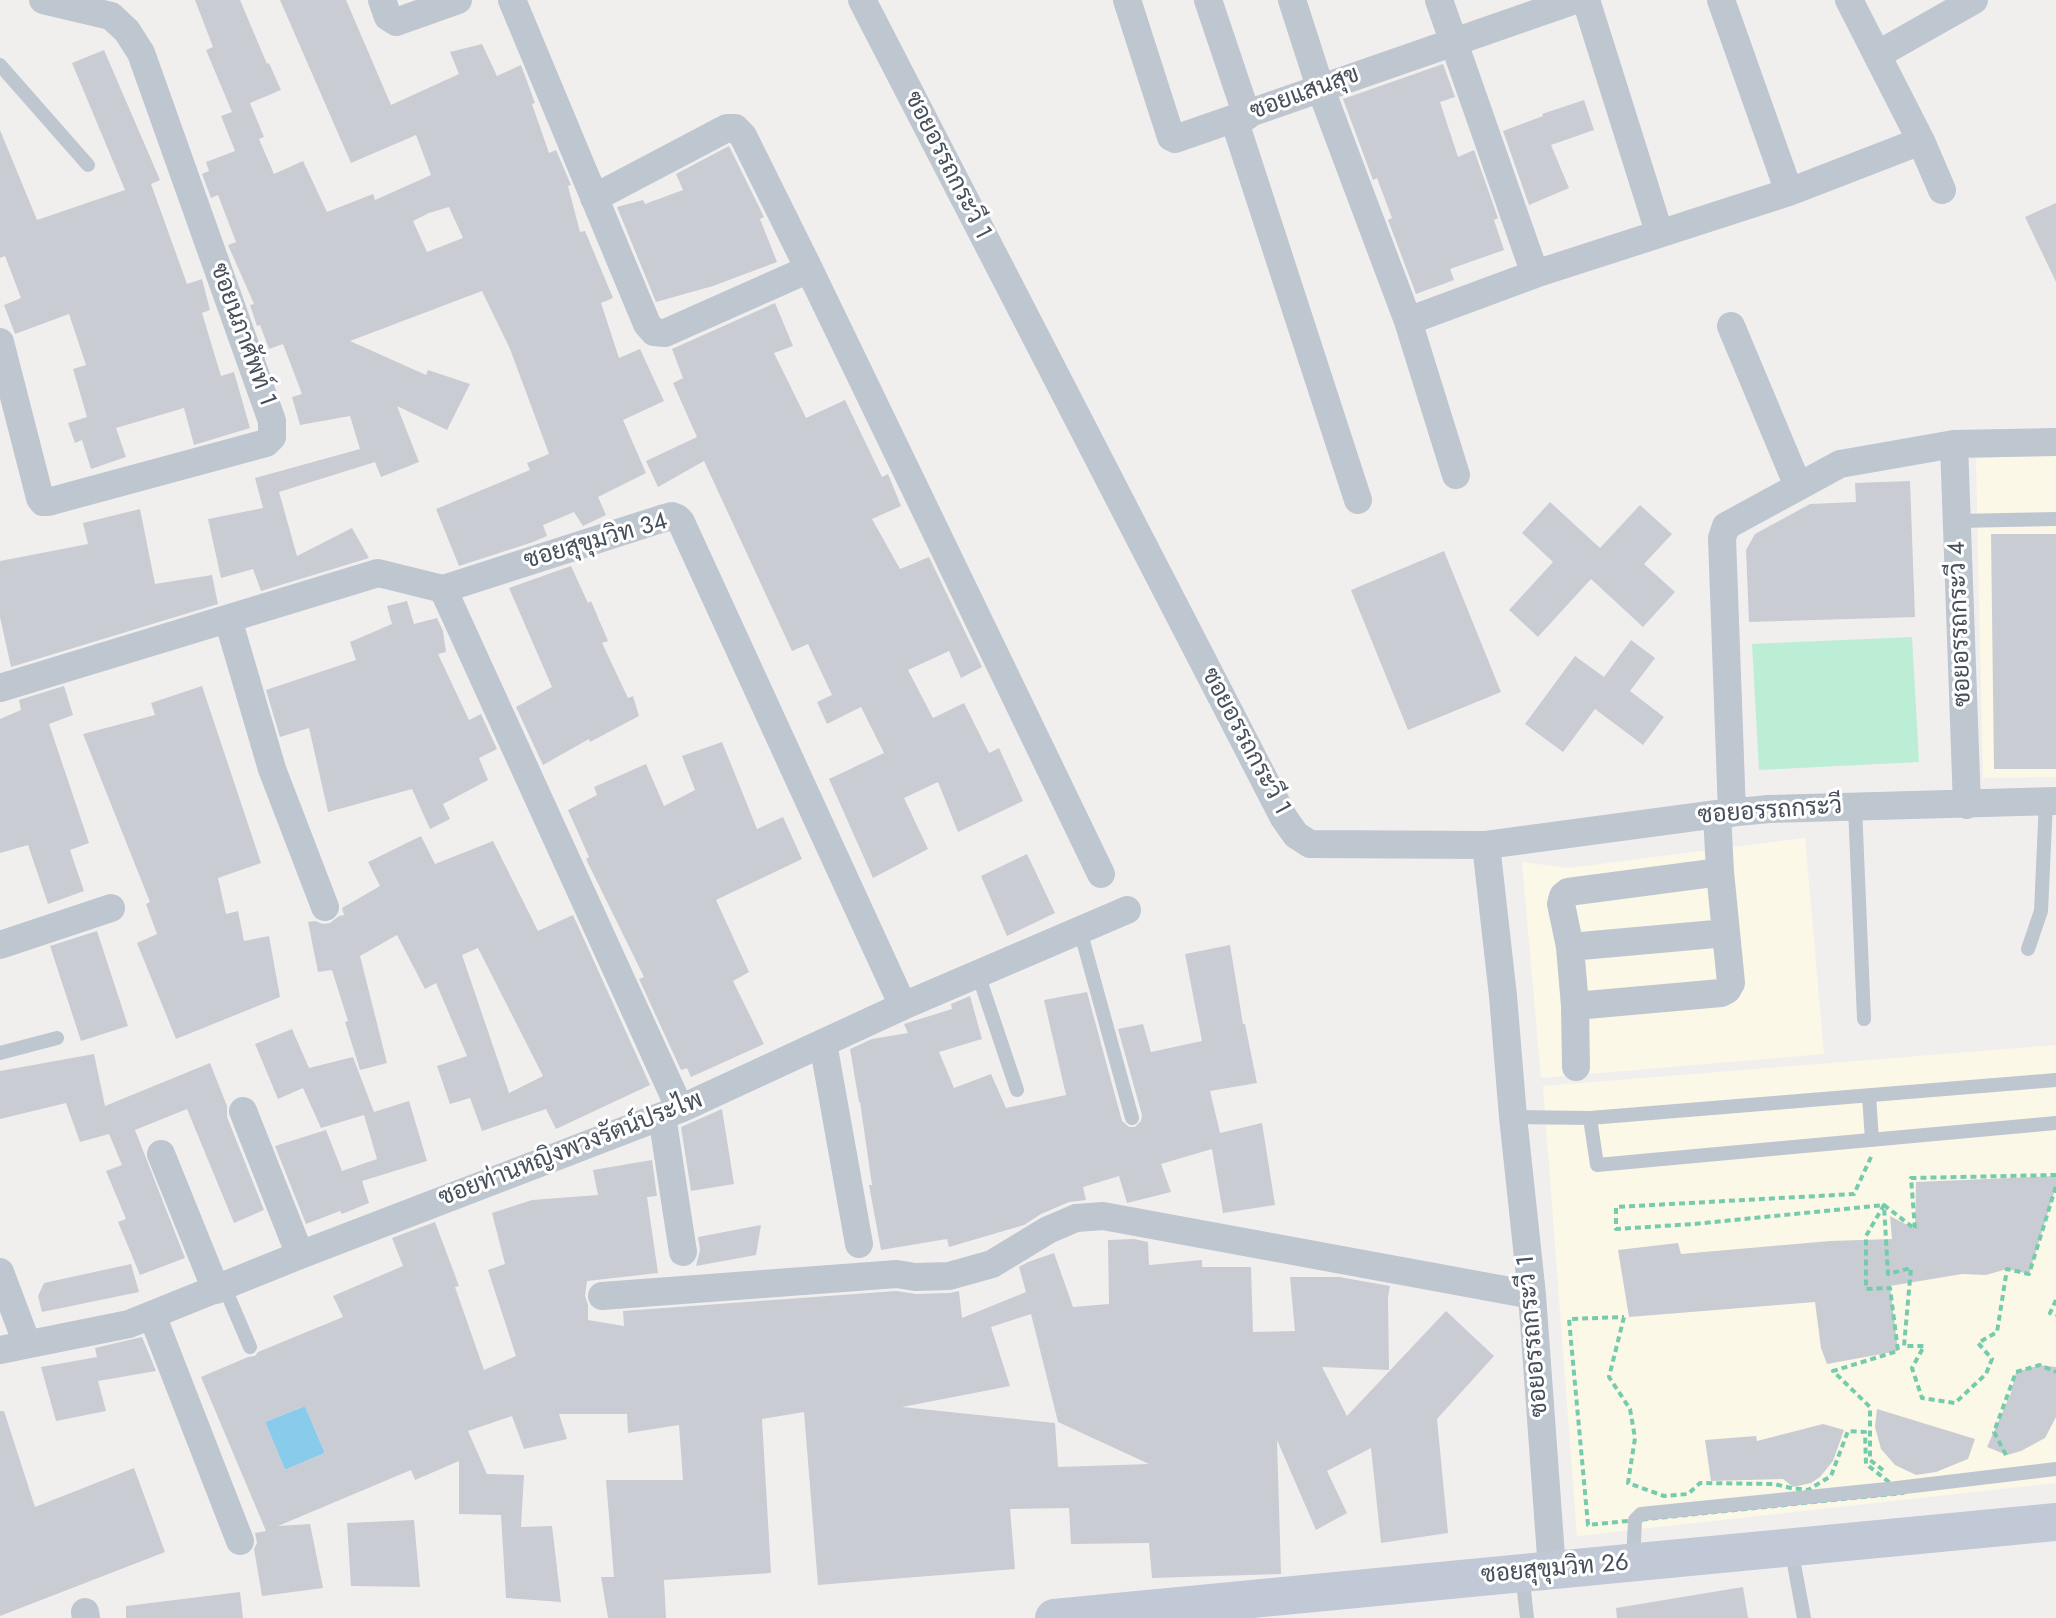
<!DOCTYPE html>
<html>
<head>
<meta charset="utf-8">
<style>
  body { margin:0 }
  canvas { display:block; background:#f1eeee }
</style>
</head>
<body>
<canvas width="2056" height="1618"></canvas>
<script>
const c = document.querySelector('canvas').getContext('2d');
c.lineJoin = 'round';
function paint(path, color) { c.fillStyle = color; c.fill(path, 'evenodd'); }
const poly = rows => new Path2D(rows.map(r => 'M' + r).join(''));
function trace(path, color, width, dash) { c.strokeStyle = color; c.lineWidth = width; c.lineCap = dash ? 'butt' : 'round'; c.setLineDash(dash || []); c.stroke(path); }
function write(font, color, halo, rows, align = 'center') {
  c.font = font + ' Jost,Sarabun,sans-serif'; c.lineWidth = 6; c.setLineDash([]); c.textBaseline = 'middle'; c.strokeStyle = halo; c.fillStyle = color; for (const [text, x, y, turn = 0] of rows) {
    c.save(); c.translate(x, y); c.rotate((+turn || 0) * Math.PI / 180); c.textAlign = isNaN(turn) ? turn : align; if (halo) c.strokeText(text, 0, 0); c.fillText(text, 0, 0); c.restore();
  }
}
paint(poly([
  [2056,456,2056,777,1983,778,1976,458],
  [1805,838,1824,1054,1541,1078,1522,862,1568,868],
  [2056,1045,2056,1483,1577,1536,1543,1086]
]), '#fcf8e7');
paint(poly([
  [1912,637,1919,762,1759,770,1752,644]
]), '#bceed6');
paint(poly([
  [305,1406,325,1453,285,1470,265,1422]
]), '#89cbeb');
paint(poly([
  [195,0,240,0,267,64,269,63,281,90,250,103,264,137,259,139,274,174,303,161,327,212,373,194,375,200,431,175,416,135,351,163,280,0,346,0,391,105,459,74,450,52,482,44,497,76,521,65,535,103,532,104,549,153,556,150,571,185,568,186,580,232,585,231,613,298,601,303,619,358,640,349,664,401,623,420,646,473,598,497,606,515,583,526,574,512,543,525,547,536,533,542,459,566,436,509,530,470,527,463,549,454,510,349,482,291,350,341,426,375,428,370,470,384,447,430,397,406,419,462,381,477,375,462,279,492,297,556,352,528,369,558,261,591,253,569,221,578,208,519,263,508,255,478,360,449,350,416,300,425,292,397,302,394,283,344,269,349,260,325,257,326,250,305,254,304,228,245,236,242,218,195,211,198,202,174,209,171,206,162,235,151,221,116,232,112,206,50,213,47],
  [449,207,463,238,427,252,413,221,429,213],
  [104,50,160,180,151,184,187,284,202,279,210,310,202,313,221,376,234,372,250,428,194,445,184,408,116,428,126,457,91,469,82,440,75,443,68,423,87,417,73,369,86,365,69,314,15,334,4,305,21,298,5,256,0,258,0,130,37,220,125,190,72,63],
  [1443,64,1455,97,1440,102,1458,157,1474,150,1498,218,1494,220,1504,250,1450,269,1454,280,1416,294,1388,220,1392,218,1377,178,1373,180,1343,99],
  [1584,100,1594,130,1551,145,1569,188,1529,205,1503,131,1543,116,1542,114],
  [729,146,764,217,760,219,777,262,713,286,656,302,617,207,643,200,645,204,683,190,676,174],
  [2056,203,2056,282,2025,217],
  [775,303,793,346,774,353,806,418,845,400,882,477,888,474,901,506,872,519,900,569,929,557,982,667,961,678,949,651,908,670,933,718,964,703,989,753,999,748,1023,801,958,832,938,782,904,798,928,849,873,878,829,779,884,753,861,707,827,724,817,702,832,695,808,644,792,651,704,461,658,487,646,461,697,437,673,383,683,378,672,349],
  [1910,481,1915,617,1749,622,1746,550,1755,534,1810,504,1856,502,1855,483],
  [1550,502,1600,548,1640,505,1672,534,1644,564,1675,592,1643,627,1591,579,1538,637,1509,610,1553,562,1522,533],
  [140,509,155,584,212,575,218,604,11,667,0,617,0,561,88,544,83,523],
  [1991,534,2056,534,2056,769,1994,769],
  [1444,551,1501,692,1408,730,1351,590],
  [571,566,588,603,591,601,608,641,602,643,628,698,633,696,639,716,590,742,589,739,543,765,516,707,552,687,509,588],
  [407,601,414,624,437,618,443,631,446,652,438,654,469,720,481,714,497,749,479,758,488,780,443,804,450,819,430,829,412,789,328,812,309,728,280,737,266,690,356,660,350,642,392,624,387,606],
  [1631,640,1655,658,1630,691,1664,717,1643,745,1595,709,1563,752,1525,724,1575,656,1604,677],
  [64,686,73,715,49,724,89,843,70,850,84,891,48,904,28,845,0,853,0,719,21,710,19,700],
  [202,686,261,863,218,878,226,914,238,911,244,941,269,936,280,997,176,1039,137,943,157,934,146,904,150,902,83,734,155,715,151,703],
  [722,742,757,829,783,817,802,859,716,900,749,972,733,981,764,1044,691,1077,687,1068,681,1070,639,979,644,977,586,859,589,857,568,810,597,795,594,787,646,764,664,806,695,790,682,756],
  [421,836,435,864,493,841,538,931,573,915,650,1085,556,1129,546,1109,482,1131,470,1098,450,1104,437,1066,467,1056,436,983,425,989,397,935,360,956,387,1063,360,1070,345,1022,348,1021,332,970,318,972,308,922,315,921,323,924,330,923,339,916,344,915,342,908,380,886,368,862],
  [478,948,543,1076,509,1093,462,955],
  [1027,854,1055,913,1007,936,981,876],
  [97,931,128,1026,81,1041,50,946],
  [1230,945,1243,1024,1245,1024,1257,1083,1210,1091,1220,1133,1262,1123,1275,1205,1223,1213,1212,1149,1161,1164,1171,1192,1127,1203,1119,1176,1083,1187,1086,1200,1069,1202,1041,1214,1024,1225,949,1247,947,1239,881,1250,869,1185,872,1185,860,1102,859,1102,850,1049,872,1039,908,1033,904,1024,952,1009,951,1004,970,996,982,1039,939,1052,954,1088,991,1074,1006,1108,1066,1095,1044,1000,1087,992,1122,1121,1129,1127,1135,1127,1141,1121,1142,1115,1118,1029,1143,1024,1151,1052,1202,1041,1185,954],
  [292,1029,309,1068,353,1057,374,1112,409,1101,427,1161,362,1181,369,1203,342,1214,340,1211,306,1224,275,1146,326,1130,342,1171,377,1159,364,1115,321,1128,303,1088,278,1099,255,1044],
  [94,1054,105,1106,210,1063,227,1106,227,1117,264,1210,234,1223,187,1109,135,1130,185,1258,140,1275,118,1222,126,1219,106,1171,122,1165,109,1134,80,1142,66,1103,0,1119,0,1071],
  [722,1109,734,1184,691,1191,681,1127],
  [652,1160,657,1196,647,1197,658,1273,587,1281,585,1296,588,1305,588,1320,624,1326,623,1311,896,1291,916,1294,950,1293,959,1291,962,1318,1026,1292,1019,1267,1028,1262,1054,1253,1073,1307,1109,1304,1108,1240,1134,1239,1148,1242,1149,1265,1202,1260,1202,1267,1251,1267,1253,1332,1295,1331,1290,1277,1339,1277,1390,1286,1388,1297,1389,1370,1322,1367,1347,1416,1446,1311,1494,1356,1437,1419,1448,1533,1381,1543,1371,1448,1327,1471,1347,1513,1316,1530,1277,1440,1281,1574,1152,1578,1149,1543,1071,1544,1069,1508,1010,1509,1015,1569,818,1585,804,1412,762,1419,771,1573,664,1580,666,1618,608,1618,601,1577,614,1577,606,1480,683,1480,679,1425,628,1433,627,1414,559,1414,567,1439,524,1449,512,1416,468,1431,487,1474,524,1475,521,1527,552,1526,561,1602,506,1598,501,1515,459,1514,459,1461,415,1480,411,1470,278,1526,310,1524,323,1588,262,1596,254,1549,257,1543,255,1533,266,1531,201,1377,248,1357,255,1356,258,1352,343,1317,333,1296,403,1266,392,1238,435,1222,459,1286,455,1287,484,1370,516,1356,488,1270,505,1264,492,1213,532,1200,598,1195,593,1170],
  [1031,1314,1058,1422,1149,1464,1058,1467,1055,1423,902,1407,1010,1386,991,1327],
  [305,1406,325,1453,285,1470,265,1422],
  [2056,1176,2056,1186,2029,1274,2007,1269,1986,1275,1962,1274,1890,1286,1898,1351,1827,1364,1821,1348,1815,1302,1629,1317,1618,1250,1678,1243,1681,1254,1830,1241,1892,1239,1890,1216,1915,1229,1916,1182],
  [761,1225,756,1255,696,1266,700,1250,698,1237],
  [131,1264,139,1292,42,1312,38,1296,44,1283],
  [142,1337,156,1371,98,1381,106,1411,56,1421,41,1367,97,1357,95,1348],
  [2040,1365,2056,1367,2056,1417,2045,1438,2021,1451,2007,1455,1987,1447,2011,1393,2016,1372],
  [1877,1409,1975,1439,1968,1459,1936,1472,1916,1475,1895,1465,1881,1449,1875,1427],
  [0,1411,4,1411,35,1507,134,1468,165,1552,0,1616],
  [1823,1424,1844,1430,1833,1461,1820,1477,1811,1483,1793,1487,1783,1479,1711,1481,1705,1440,1756,1436,1757,1441],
  [414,1520,420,1587,351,1586,347,1523],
  [1743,1587,1748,1618,1617,1618,1616,1608],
  [240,1592,243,1618,126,1618,126,1606]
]), '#caccd4');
trace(poly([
  [1871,1157,1854,1194,1616,1207,1616,1229,1694,1224,1884,1205,1915,1229,1911,1178,2056,1175],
  [2056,1300,2050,1313,2056,1315],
  [1624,1317,1609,1377,1630,1409,1635,1438,1628,1483,1664,1496,1688,1494,1700,1483,1774,1484,1791,1488,1808,1490,1831,1476,1848,1431,1865,1432,1866,1464,1903,1493,1588,1525,1569,1319,1624,1317],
  [2006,1455,1994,1432,2016,1372,2040,1365,2056,1372],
  [1883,1470,1870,1460,1870,1407,1833,1371,1898,1351,1890,1288,1866,1289,1866,1236,1884,1205,1888,1274,1911,1268,1904,1346,1924,1346,1912,1368,1922,1398,1955,1403,1986,1374,1992,1359,1978,1343,1997,1332,2007,1269,2029,1274,2056,1186]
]), '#75ccac', 4, [6, 4]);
trace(poly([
  [0,65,88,165],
  [1957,521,2056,519],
  [1855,807,1864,1019],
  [1080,930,1132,1118],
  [2028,949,2041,911,2046,801],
  [978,974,1017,1090],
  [0,1053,57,1038],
  [1869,1096,1872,1140],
  [1513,1117,1590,1118,1597,1165,2056,1123],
  [1590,1118,2056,1080],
  [224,1286,250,1347],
  [1791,1548,1804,1618],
  [1633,1562,1635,1520,1641,1514,1897,1488,2056,1469],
  [1522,1573,1527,1618]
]), '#bec6d0', 14);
trace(poly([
  [382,0,388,17,396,22,458,0],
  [512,0,647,324,654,332,665,333,809,269,1101,874],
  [862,0,1284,818,1296,835,1310,844,1486,845,1503,996,1513,1117,1532,1295,1552,1570],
  [1127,0,1171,137,1175,139,1575,0],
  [1208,0,1247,116],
  [1292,0,1320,87,1408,321,1456,475],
  [1439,0,1535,274],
  [1586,0,1659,232],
  [1721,0,1789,192],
  [1849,0,1921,141,1942,190],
  [1877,55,1974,0],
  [1234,119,1358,500],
  [594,198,727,128,735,128,743,136,809,269],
  [1408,321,1535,274,1789,192,1921,141],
  [1731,326,1798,486],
  [0,342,40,498,43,502,48,502,266,443,272,437,272,421,141,53,127,31,111,16,43,0],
  [1954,444,1967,805],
  [443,589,680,1109],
  [228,619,272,769,325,907],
  [0,688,378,573,443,589,661,519,672,516,677,518,681,522,903,1006],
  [1732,813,1722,538,1726,526,1840,464,1954,444,2056,442],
  [1717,814,1720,872,1731,983,1727,990,1721,993,1575,1006,1570,947,1561,904,1563,896,1568,892,1720,872],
  [1486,845,1717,814,1769,809,2056,801],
  [0,945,111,908],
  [1570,947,1726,933],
  [1575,1006,1576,1067],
  [823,1043,859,1244],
  [243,1111,300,1255],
  [662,1116,683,1252],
  [161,1154,216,1290],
  [0,1272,27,1344],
  [602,1296,897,1274,915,1277,949,1276,992,1264,1048,1230,1076,1218,1103,1216,1532,1295],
  [152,1315,240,1541],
  [0,1350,129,1324,300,1255,680,1109,903,1006,1127,910],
  [85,1612,86,1618]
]), '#bec6d0', 28);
trace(poly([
  [1054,1618,2056,1522]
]), '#c1c9d7', 38);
write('24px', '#464f5b', '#fff', [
  ["ซอยแสนสุข",1305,94,-20],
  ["ซอยอรรถกระวี 1",947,166,63],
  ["ซอยนภาศัพท์ 1",242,335,70],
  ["ซอยสุขุมวิท 34",596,542,-16],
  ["ซอยอรรถกระวี 4",1961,624,-92],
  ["ซอยอรรถกระวี 1",1245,742,62],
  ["ซอยอรรถกระวี",1770,812,-4],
  ["ซอยท่านหญิงพวงรัตน์ประไพ",571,1150,-21],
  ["ซอยอรรถกระวี 1",1534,1336,-95],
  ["ซอยสุขุมวิท 26",1555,1570,-5]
]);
</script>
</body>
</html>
